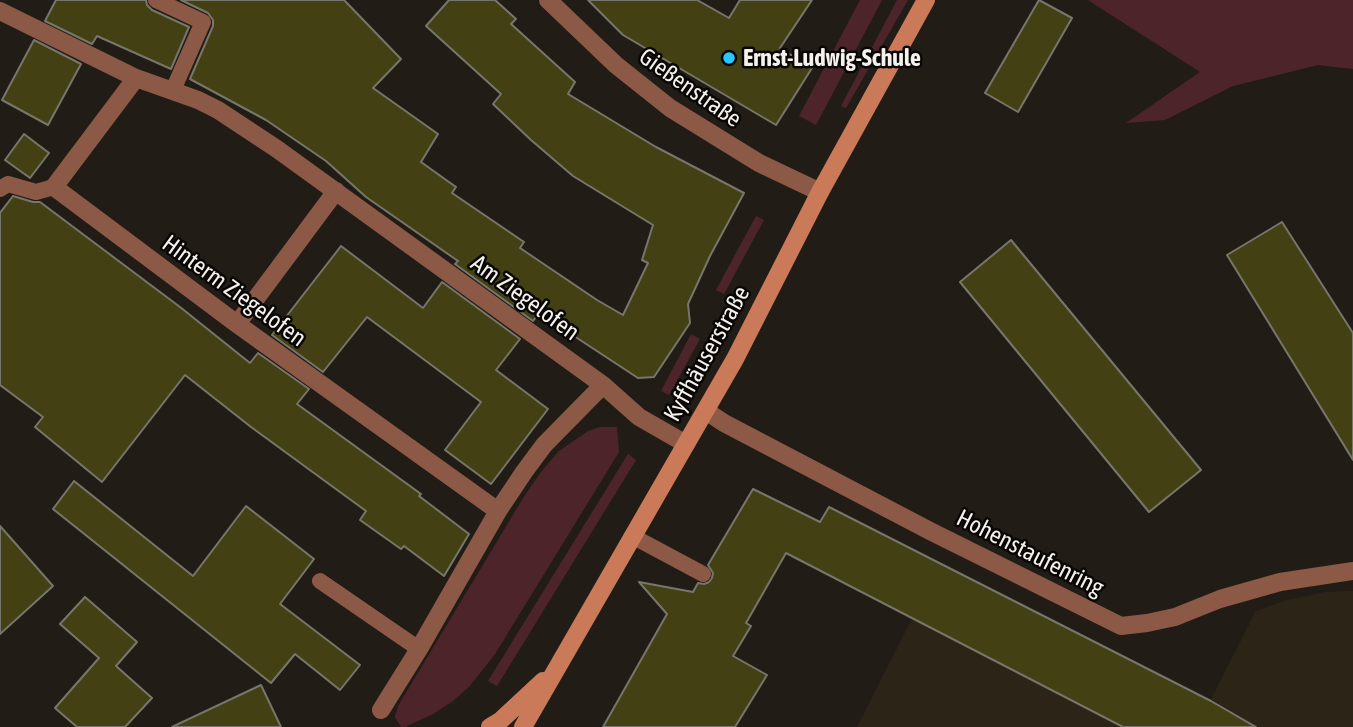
<!DOCTYPE html>
<html>
<head>
<meta charset="utf-8">
<style>
  body { margin:0 }
  canvas { display:block; background:#221c16 }
</style>
</head>
<body>
<canvas width="1353" height="727"></canvas>
<script>
const c = document.querySelector('canvas').getContext('2d');
c.lineJoin = 'round';
function paint(path, color) { c.fillStyle = color; c.fill(path, 'evenodd'); }
const poly = rows => new Path2D(rows.map(r => 'M' + r).join(''));
function trace(path, color, width, dash) { c.strokeStyle = color; c.lineWidth = width; c.lineCap = dash ? 'butt' : 'round'; c.setLineDash(dash || []); c.stroke(path); }
function write(font, color, halo, rows, align = 'center') {
  c.font = font + ' "Asap Condensed",sans-serif'; c.lineWidth = 5; c.setLineDash([]); c.textBaseline = 'middle'; c.strokeStyle = halo; c.fillStyle = color; for (const [text, x, y, turn = 0] of rows) {
    c.save(); c.translate(x, y); c.rotate((+turn || 0) * Math.PI / 180); c.textAlign = isNaN(turn) ? turn : align; if (halo) c.strokeText(text, 0, 0); c.fillText(text, 0, 0); c.restore();
  }
}
paint(poly([
  [940,564,1210,701,1256,611,1288,600,1326,592,1353,591,1353,727,857,727]
]), '#2d2418');
paint(poly([
  [860,0,882,0,816,125,799,116],
  [897,0,908,0,846,108,841,106],
  [1088,0,1353,0,1353,69,1318,65,1233,86,1165,120,1126,123,1200,72],
  [756,216,764,220,724,294,716,290],
  [691,334,700,339,669,395,661,391],
  [600,427,617,427,619,452,495,654,469,687,453,701,433,714,405,727,401,727,395,717,398,706,525,495,541,472,559,451,588,431],
  [628,454,636,460,497,686,488,681]
]), '#4e242b');
const building = poly([
  [56,0,146,0,147,5,152,10,189,27,171,69,97,36,92,44,45,21,56,0],
  [181,0,344,0,401,59,373,88,438,134,421,162,456,187,452,193,524,242,520,248,597,300,623,315,648,263,642,260,653,225,573,176,531,140,493,104,501,94,426,26,449,0,495,0,516,19,511,24,575,82,568,94,656,147,744,193,710,256,688,304,690,323,654,377,638,378,539,313,533,321,455,264,458,261,366,197,326,161,266,120,190,79,213,26,213,20,208,13,181,0],
  [588,0,697,0,729,18,740,0,812,0,780,48,812,68,776,125,623,35,588,0],
  [1039,0,1072,18,1018,112,985,93,1039,0],
  [34,40,81,64,48,125,2,100,34,40],
  [24,134,49,153,30,178,5,160,24,134],
  [13,196,33,202,40,202,180,307,250,363,258,353,309,389,297,404,421,494,419,496,469,534,444,576,404,546,401,549,360,520,366,511,251,427,185,375,102,482,35,427,43,417,0,385,0,213,13,196],
  [1282,222,1353,333,1353,460,1227,255,1282,222],
  [1011,240,1201,470,1149,512,960,282,1011,240],
  [341,246,423,308,442,282,520,339,496,370,548,409,491,484,445,450,481,402,367,317,323,372,272,335,341,246],
  [74,481,193,576,246,506,314,559,280,604,360,665,340,690,295,654,271,683,53,509,74,481],
  [753,489,820,522,829,507,1211,701,1256,727,1123,727,786,553,746,623,751,626,733,656,767,675,735,727,603,727,667,614,639,582,693,592,698,583,704,584,709,582,712,578,713,573,708,565,753,489],
  [0,526,53,586,0,634,0,526],
  [85,597,137,642,116,666,152,698,125,727,77,727,55,708,99,658,60,624,85,597],
  [261,685,281,727,172,727,261,685]
]);
paint(building, '#434014');
trace(building, '#76766c', 2);
trace(poly([
  [156,0,203,22,173,90],
  [0,189,8,184,36,192,54,187],
  [632,536,703,574],
  [320,581,419,649]
]), '#8b5945', 16);
trace(poly([
  [548,0,616,65,670,108,759,163,820,192],
  [0,11,136,78,198,100,218,110,277,149,603,385,639,417,686,444],
  [136,78,54,187,237,324,498,511],
  [237,324,336,191],
  [706,411,724,423,930,531,1121,626,1147,623,1175,617,1220,599,1280,582,1353,571],
  [381,710,419,649,498,511,524,472,544,445,603,385]
]), '#8b5945', 18);
trace(poly([
  [490,727,500,721,543,681],
  [523,727,735,359,820,192,926,0]
]), '#ca7a59', 18);
for (const [x, y, r, color] of [
  [729,58,7,"#28c8ff"]
]) { const dot = new Path2D(); dot.arc(x, y, r, 0, 2 * Math.PI); c.fillStyle = color; c.fill(dot); trace(dot, '#090705', 2.5); }
write('bold 24px', '#f5f1ed', '#090705', [
  ["Ernst-Ludwig-Schule",743,58]
], 'left');
write('24px', '#f5f1ed', '#090705', [
  ["Gießenstraße",690,88,35],
  ["Hinterm Ziegelofen",234,291,36],
  ["Am Ziegelofen",525,298,36],
  ["Kyffhäuserstraße",707,354,-61],
  ["Hohenstaufenring",1030,553,27]
]);
</script>
</body>
</html>
